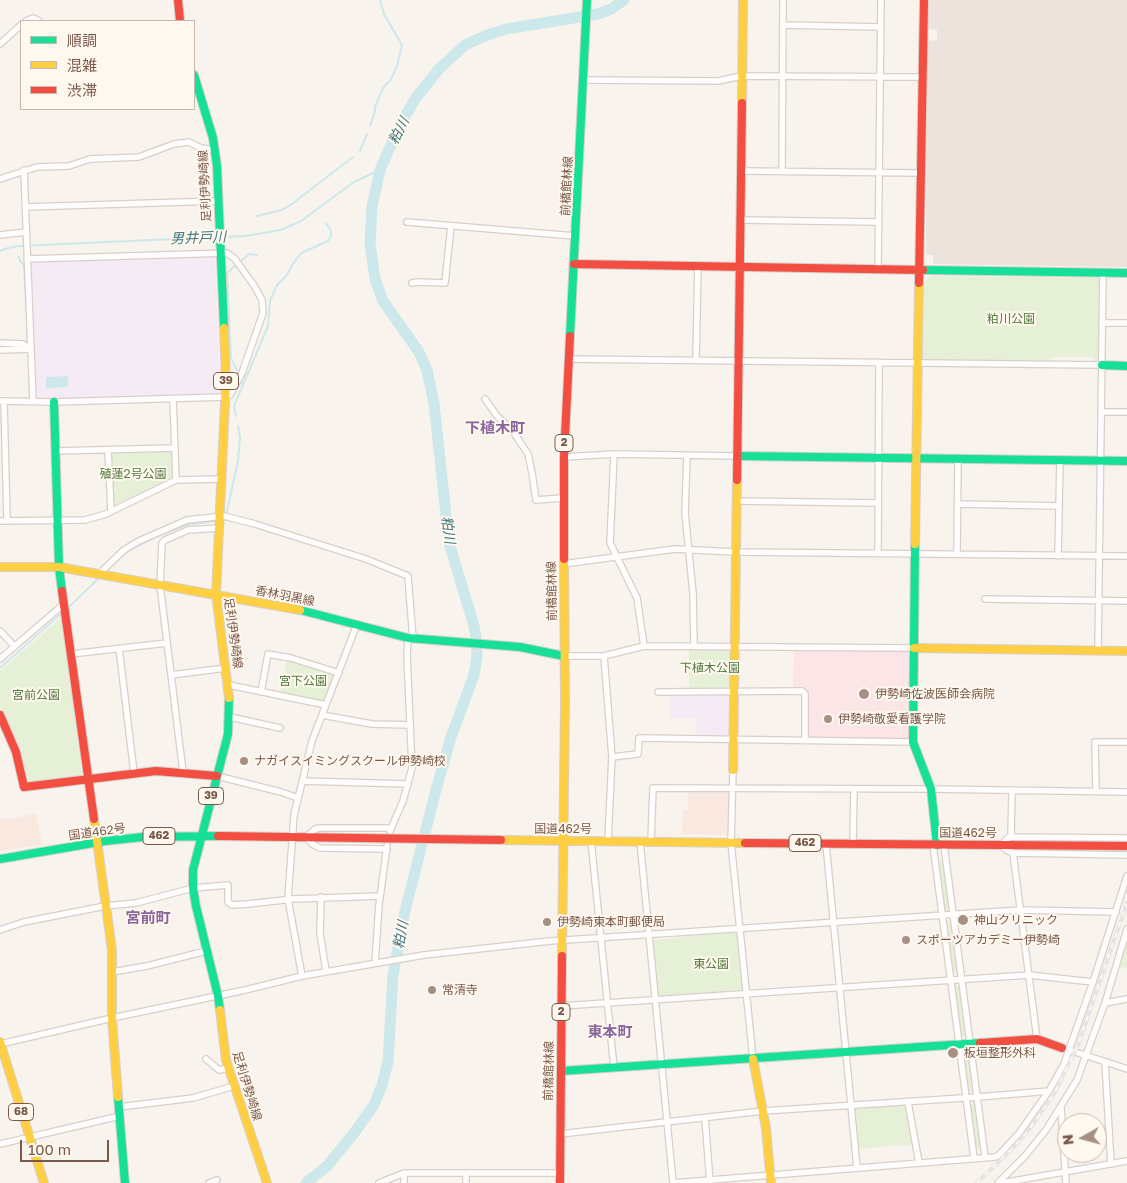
<!DOCTYPE html>
<html>
<head>
<meta charset="utf-8">
<style>
  body { margin:0 }
  #map { position:relative; width:1127px; height:1183px; overflow:hidden; background:#f9f3ed; font-family:"Golos Text","Noto Sans JP",sans-serif }
  canvas { display:block }
  .legend { position:absolute; left:20px; top:20px; width:175px; height:90px; box-sizing:border-box; background:#fff8ef; border:1px solid #cab8ad; margin:0; padding:6px 9px; list-style:none; font-size:15px; color:#7a594a }
  .legend li { display:flex; align-items:center; gap:10px; height:25px }
  .legend b { width:25px; border:1px solid #cab8ad }
  .north { position:absolute; left:1057px; top:1113px; width:50px; height:50px; box-sizing:border-box; background:#fff8ef; border:1px solid #cab8ad; border-radius:50%; rotate:263deg; font-size:14px; font-weight:700; line-height:20px; text-align:center; color:#7a594a }
  .north::after { content:''; display:block; margin:auto; width:18px; height:22px; background:#a68f83; clip-path:polygon(50% 0,100% 100%,50% 72%,0 100%) }
  .scale { position:absolute; left:20px; top:1140px; width:89px; height:22px; box-sizing:border-box; border:2px solid #7a594a; border-top:0; padding-left:6px; font-size:15px; line-height:18px; white-space:nowrap; color:#7a594a; -webkit-text-stroke:4px #fff8ef; paint-order:stroke }
</style>
</head>
<body>
<div id="map">
<canvas width="1127" height="1183"></canvas>
<ul class="legend">
<li><b style="height:6px;background:#16e098"></b>順調</li>
<li><b style="height:6px;background:#ffcf43"></b>混雑</li>
<li><b style="height:6px;background:#f24e42"></b>渋滞</li>
</ul>
<div class="north">N</div>
<div class="scale">100 m</div>
</div>
<script>
const c = document.querySelector('canvas').getContext('2d');
c.lineJoin = 'round';
function paint(path, color) { c.fillStyle = color; c.fill(path, 'evenodd'); }
const poly = rows => new Path2D(rows.map(r => 'M' + r).join(''));
function trace(path, color, width, dash) { c.strokeStyle = color; c.lineWidth = width; c.lineCap = dash ? 'butt' : 'round'; c.setLineDash(dash || []); c.stroke(path); }
function write(font, color, halo, rows, align = 'center') {
  c.font = font + ' "Golos Text","Noto Sans JP",sans-serif'; c.lineWidth = 4; c.setLineDash([]); c.textBaseline = 'middle'; c.strokeStyle = halo; c.fillStyle = color; for (const [text, x, y, turn = 0] of rows) {
    c.save(); c.translate(x, y); c.rotate((+turn || 0) * Math.PI / 180); c.textAlign = isNaN(turn) ? turn : align; if (halo) c.strokeText(text, 0, 0); c.fillText(text, 0, 0); c.restore();
  }
}
paint(poly([
  [688,789,728,790,730,793,729,835,682,834,683,810,688,810],
  [36,814,42,844,0,851,0,820]
]), '#f9e8e0');
paint(poly([
  [928,0,1127,0,1127,267,933,264,933,255,926,255,927,41,937,40,937,30,928,29]
]), '#ece3dd');
paint(poly([
  [213,257,215,259,220,390,218,393,60,399,58,398,37,397,35,394,30,264,31,262],
  [670,694,730,694,729,737,695,737,696,718,670,718]
]), '#f5ebf4');
paint(poly([
  [794,649,906,651,909,654,908,737,905,740,808,738,807,736,806,693,793,689]
]), '#fbe5e6');
paint(poly([
  [930,276,1098,278,1100,280,1099,360,1097,362,1093,362,1093,357,1052,357,1047,361,925,360,923,358,924,283],
  [170,451,173,453,172,479,116,505,112,504,111,455,112,452],
  [62,617,82,774,81,776,29,783,26,782,22,755,15,736,0,707,0,671],
  [689,648,730,650,730,688,689,689],
  [287,659,333,674,334,677,325,700,322,702,280,694],
  [941,860,944,861,951,906,947,910,943,906,937,864],
  [947,921,951,921,953,924,959,971,954,973,952,971,946,923],
  [734,932,737,935,743,988,741,991,660,997,658,994,652,942,654,940],
  [1127,942,1127,967,1119,969],
  [955,985,960,986,967,1035,966,1037,960,1036,954,988],
  [964,1052,969,1052,974,1091,970,1092,968,1090,963,1055],
  [976,1102,982,1147,977,1149,975,1147,969,1105],
  [905,1104,907,1106,914,1144,859,1149,854,1110,857,1108]
]), '#e6f0d6');
paint(poly([
  [68,376,68,387,46,388,46,377]
]), '#cde8ea');
trace(poly([
  [370,126,375,111,375,107,383,88,391,79,397,66,402,45,384,14,380,0],
  [360,151,367,134],
  [257,216,282,210,292,204,353,157],
  [222,237,245,236,281,230,301,221,354,182,380,170],
  [0,251,8,248,19,246,218,237],
  [19,257,20,261,24,265,28,341],
  [240,262,249,254,257,255],
  [236,265,227,273,231,358,239,374],
  [0,346,20,347],
  [243,385,268,326,270,301,277,285,286,276,293,264,301,253,328,241,331,236,331,231,326,223],
  [236,416,234,406,243,385,240,378],
  [221,520,225,520,238,461,240,438,238,426],
  [120,558,128,551,155,537,186,525,217,521],
  [68,608,100,577],
  [0,668,62,613]
]), '#cde8ea', 2);
trace(poly([
  [306,1183,328,1165,354,1133,374,1105,382,1085,388,1062,393,975,405,911,436,790,451,737,474,675,477,656,476,637,474,626,449,543,434,403,427,370,419,352,383,301,375,279,370,244,372,207,380,170,399,127,415,99,439,69,465,45,487,35,506,29,598,14,611,9,624,0]
]), '#cde8ea', 11);
const street = poly([
  [26,21,33,18,39,21],
  [783,25,881,27],
  [0,44,21,25],
  [584,80,718,81,742,76,924,77],
  [24,170,33,401],
  [741,171,920,173],
  [782,171,783,0],
  [0,179,37,167,69,166,90,159,139,157,174,144,189,142,201,148,215,150],
  [25,207,218,201],
  [740,220,878,222],
  [407,222,575,236],
  [0,235,26,232],
  [878,269,881,0],
  [412,283,417,282,445,283,451,226],
  [1102,323,1127,323],
  [0,343,23,344,31,349],
  [0,350,31,349],
  [568,359,1102,365],
  [696,360,698,265],
  [173,399,176,480],
  [485,399,497,416,512,430,528,454,532,473,536,500,563,498],
  [0,401,54,402,225,397,230,395,242,373,263,313,262,300,255,287,235,259,227,253,27,259],
  [4,401,7,521],
  [1101,412,1127,412],
  [108,450,111,511],
  [55,451,175,448],
  [614,454,610,543,637,598,644,646],
  [687,455,685,513,693,593,694,646],
  [564,457,614,454,737,456],
  [736,501,878,503],
  [958,504,1059,506],
  [0,521,85,520,106,514,176,480,221,479],
  [878,553,879,362],
  [957,554,958,459],
  [1058,556,1060,460],
  [563,564,675,549,736,552,1127,556],
  [99,574,124,550,139,541,187,520,224,516,255,524,366,559,408,576,413,639],
  [985,599,1127,601],
  [0,631,14,646],
  [119,648,134,773],
  [1098,651,1103,272],
  [71,654,167,643],
  [564,656,604,656,644,646,914,648],
  [604,656,612,757,608,840],
  [0,659,64,604],
  [171,675,226,668],
  [229,685,326,705],
  [261,692,268,654,291,658,339,673],
  [658,692,802,691,805,694,805,740],
  [322,715,372,724,410,725],
  [230,717,280,728],
  [612,757,638,754,639,738,913,742],
  [733,770,731,842,753,1059],
  [183,772,160,585,162,543,165,540,188,530,219,528],
  [217,776,281,792,298,798],
  [302,781,408,784],
  [1096,791,1095,742,1127,742],
  [390,831,403,801,412,768,407,655,408,638],
  [1011,837,1012,791],
  [1127,838,1009,837,1001,845,1006,850,1013,853,1127,855],
  [591,840,614,1068],
  [640,841,673,1183,995,1157,999,1155,1020,1132,1036,1109,1049,1091,1064,1064,1093,982,1127,876],
  [651,841,653,788,931,789,1127,792],
  [826,844,857,1168],
  [853,844,854,789],
  [933,845,974,1158],
  [944,845,985,1157],
  [387,849,320,848,312,844,306,837,315,829,320,828,391,828],
  [1013,853,1037,1039],
  [321,897,320,933,326,971],
  [0,930,24,922,105,906,136,903,193,888,228,885,228,902,232,905,248,904,293,899,380,896],
  [375,963,379,905,387,846],
  [112,972,147,966,206,951],
  [302,976,288,899,294,815,312,741,357,624],
  [1105,1003,1127,999],
  [561,1006,1029,975,1093,982],
  [0,1044,112,1018,245,990,302,976,424,955,550,941,1020,910,1116,912],
  [1066,1049,1127,1069],
  [206,1059,219,1070,228,1068],
  [1105,1062,1111,1164],
  [908,1102,919,1163],
  [119,1107,193,1098,234,1086],
  [1061,1108,1066,1183],
  [705,1118,710,1183],
  [560,1134,763,1111,978,1097,1049,1091],
  [0,1144,120,1116],
  [404,1173,404,1183],
  [209,1183,217,1180],
  [379,1183,404,1173,560,1173],
  [466,1183,466,1173],
  [998,1183,1025,1156,1046,1130,1077,1080,1105,1003,1127,929],
  [1002,1183,1127,1161]
]);
const fast = poly([
  [194,75,213,138,217,166,224,328],
  [923,270,1127,273],
  [570,336,587,0],
  [1102,365,1127,366],
  [54,402,59,567,62,591],
  [737,456,1127,461],
  [915,544,913,742,931,789,937,845],
  [300,610,408,638,520,647,564,656],
  [0,859,105,841,143,837,218,836],
  [220,1010,218,996,196,906,193,888,193,870,228,734,229,698],
  [561,1071,980,1043],
  [118,1097,125,1183]
]);
const slow = poly([
  [742,103,743,0],
  [224,328,226,382,216,594,229,698],
  [915,544,919,283],
  [0,567,59,567,300,610],
  [914,648,1127,651],
  [733,770,737,480],
  [94,819,112,950,112,1018,118,1097],
  [501,840,745,843],
  [562,956,565,703,564,559],
  [220,1010,226,1060,267,1183],
  [0,1042,44,1183],
  [753,1059,766,1128,771,1183]
]);
const jam = poly([
  [178,0,180,21],
  [574,264,923,270],
  [919,283,924,0],
  [737,480,742,103],
  [564,559,564,457,570,336],
  [62,591,94,819],
  [0,715,16,752,24,787,156,771,217,776],
  [218,836,501,840],
  [745,843,1127,846],
  [980,1043,1037,1039,1062,1048],
  [560,1183,562,956]
]);
trace(street, '#d8cfca', 8);
trace(fast, '#d9cfc9', 10);
trace(slow, '#d9cfc9', 10);
trace(jam, '#d9cfc9', 10);
trace(street, '#fefdfc', 5.5);
trace(fast, '#16e098', 8);
trace(slow, '#ffcf43', 8);
trace(jam, '#f24e42', 8);
const rail = poly([
  [977,1183,1014,1147,1028,1131,1055,1092,1078,1045,1127,903]
]);
trace(rail, '#e5e3e5', 4);
trace(rail, '#fff8ef', 2, [5.5]);
for (const [x, y, r, color] of [
  [864,694,6,"#a68f83"],
  [828,719,5,"#a68f83"],
  [244,761,5,"#a68f83"],
  [963,920,6,"#a68f83"],
  [547,922,5,"#a68f83"],
  [906,940,5,"#a68f83"],
  [432,990,5,"#a68f83"],
  [953,1053,6,"#a68f83"]
]) { const dot = new Path2D(); dot.arc(x, y, r, 0, 2 * Math.PI); c.fillStyle = color; c.fill(dot); trace(dot, '#fff8ef', 2); }
for (const [x, y, w] of [
  [226,381,25],
  [564,443,18],
  [211,796,25],
  [159,836,32],
  [805,843,32],
  [561,1012,18],
  [21,1112,25]
]) { const box = new Path2D(); box.roundRect(x - w / 2, y - 8.5, w, 17, 4); c.fillStyle = '#fff8ef'; c.fill(box); trace(box, '#7a594a', 1); }
write('bold 11px', '#7a594a', null, [
  ["39",226,381],
  ["2",564,443],
  ["39",211,796],
  ["462",159,836],
  ["462",805,843],
  ["2",561,1012],
  ["68",21,1112]
]);
write('12px', '#7a594a', '#fff8ef', [
  ["足利伊勢崎線",205,186,-93],
  ["前橋館林線",567,186,-87],
  ["前橋館林線",552,591,-91],
  ["香林羽黒線",285,596,11],
  ["足利伊勢崎線",233,633,82],
  ["国道462号",563,829],
  ["国道462号",97,832,-8],
  ["国道462号",968,833],
  ["前橋館林線",549,1071,-89],
  ["足利伊勢崎線",247,1086,73]
]);
write('12px', '#527a3e', '#fff8ef', [
  ["粕川公園",1011,319],
  ["殖蓮2号公園",133,474],
  ["下植木公園",710,668],
  ["宮下公園",303,681],
  ["宮前公園",36,695],
  ["東公園",711,964]
]);
write('12px', '#7a594a', '#fff8ef', [
  ["伊勢崎佐波医師会病院",875,694],
  ["伊勢崎敬愛看護学院",838,719],
  ["ナガイスイミングスクール伊勢崎校",254,761],
  ["神山クリニック",974,920],
  ["伊勢崎東本町郵便局",557,922],
  ["スポーツアカデミー伊勢崎",916,940],
  ["常清寺",442,990],
  ["板垣整形外科",964,1053]
], 'left');
write('italic 14px', '#3c777f', '#fff8ef', [
  ["粕川",399,131,-63],
  ["男井戸川",198,238,-2],
  ["粕川",448,530,82],
  ["粕川",401,935,-79]
]);
write('bold 15px', '#88659d', '#fff8ef', [
  ["下植木町",495,428],
  ["宮前町",148,918],
  ["東本町",610,1032]
]);
</script>
</body>
</html>
